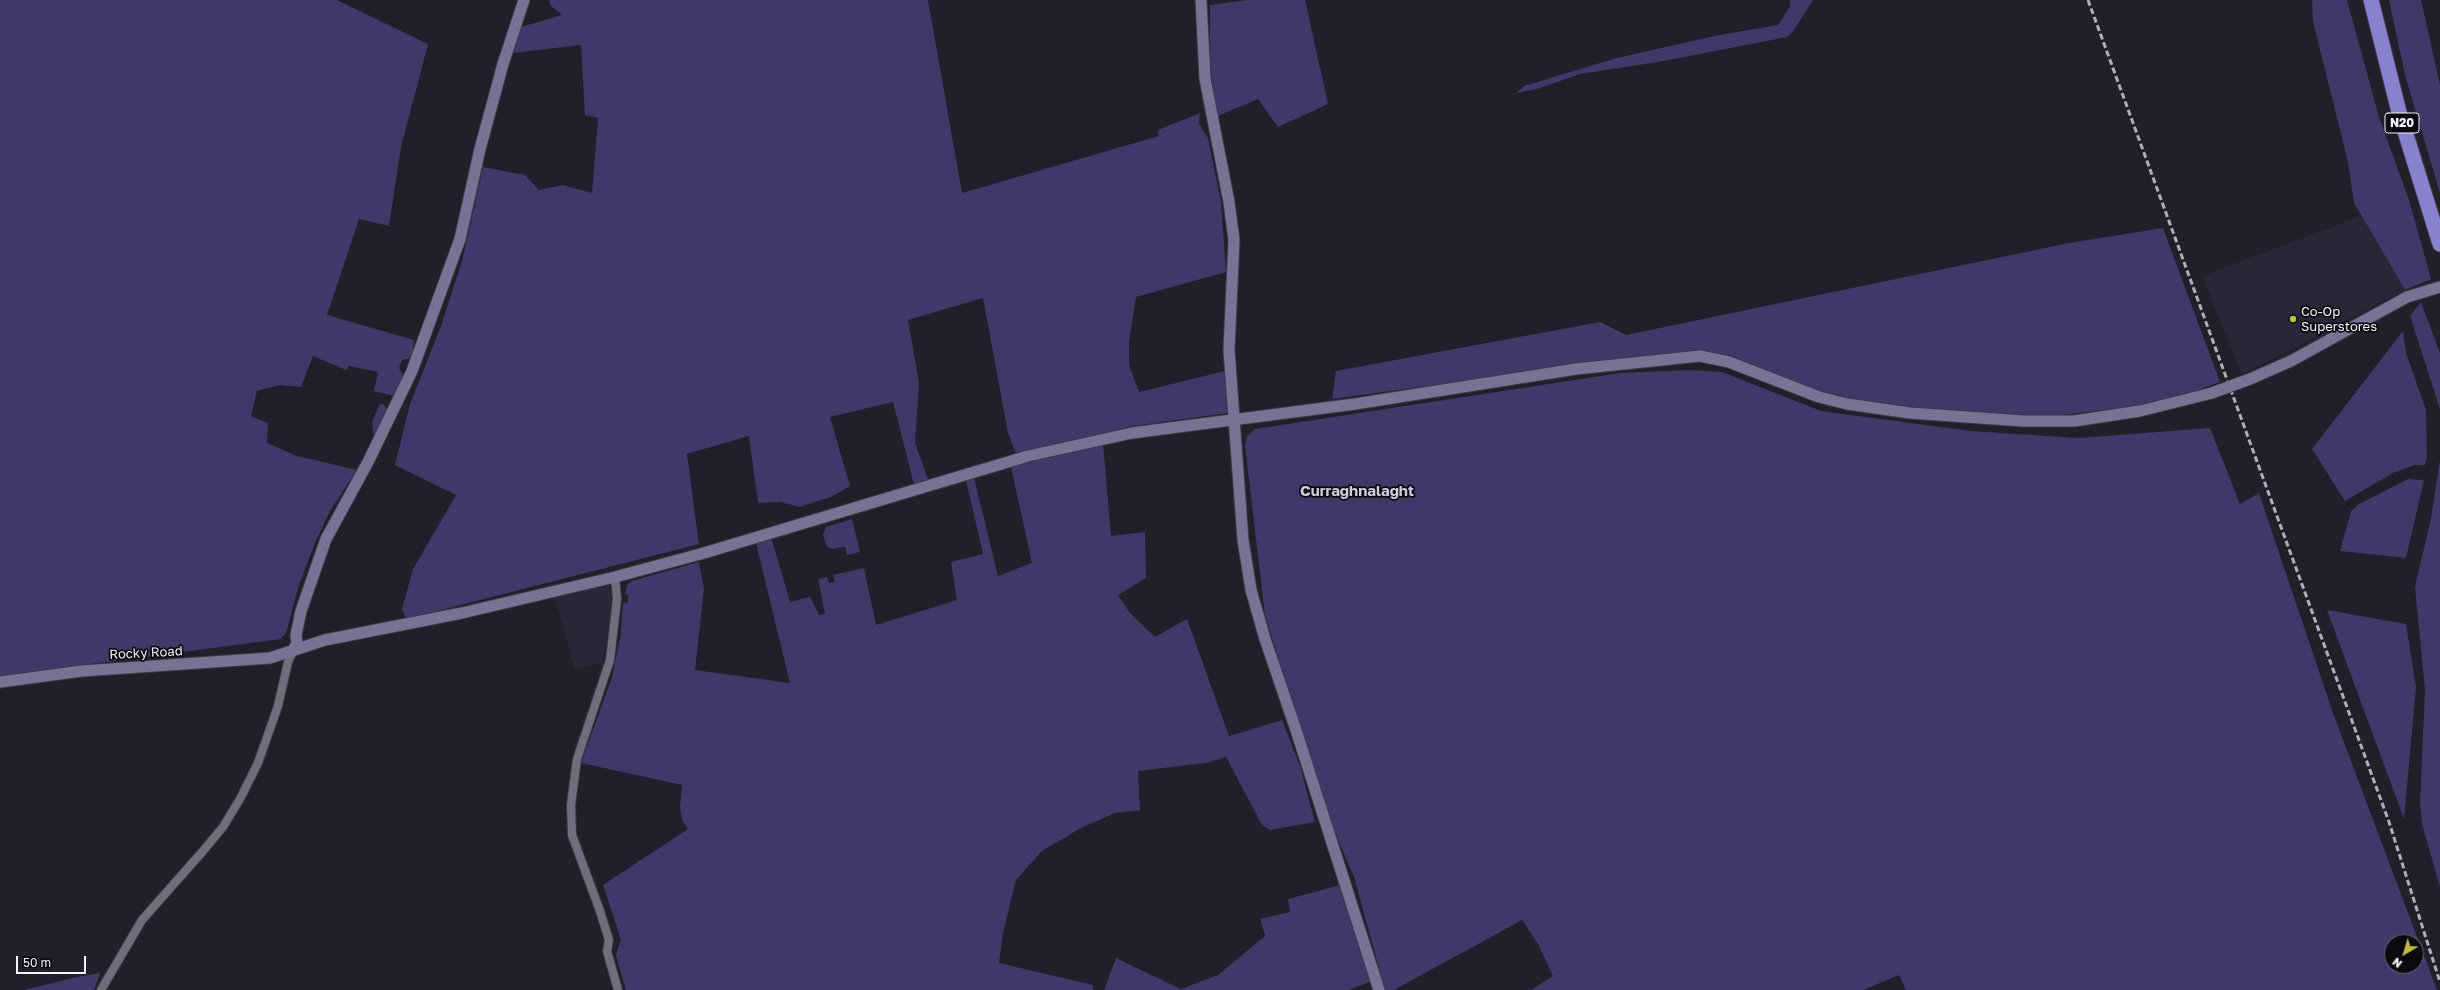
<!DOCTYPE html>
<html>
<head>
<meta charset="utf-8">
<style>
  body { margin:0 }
  #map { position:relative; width:2440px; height:990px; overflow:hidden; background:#201f2a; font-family:"Golos Text",sans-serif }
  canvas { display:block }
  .north { position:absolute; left:2384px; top:934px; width:40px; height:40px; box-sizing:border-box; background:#0a0a0f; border:1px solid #67676d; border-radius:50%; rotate:218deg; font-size:11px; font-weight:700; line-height:16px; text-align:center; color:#f3f3fb }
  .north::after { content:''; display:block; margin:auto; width:14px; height:18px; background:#c0be40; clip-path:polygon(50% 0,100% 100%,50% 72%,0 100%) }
  .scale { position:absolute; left:16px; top:956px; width:70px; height:18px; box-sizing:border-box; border:2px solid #f3f3fb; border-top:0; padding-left:5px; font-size:12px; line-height:14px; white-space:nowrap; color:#f3f3fb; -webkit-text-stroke:3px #0a0a0f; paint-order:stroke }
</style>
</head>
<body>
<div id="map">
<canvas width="2440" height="990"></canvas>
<div class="north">N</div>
<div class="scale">50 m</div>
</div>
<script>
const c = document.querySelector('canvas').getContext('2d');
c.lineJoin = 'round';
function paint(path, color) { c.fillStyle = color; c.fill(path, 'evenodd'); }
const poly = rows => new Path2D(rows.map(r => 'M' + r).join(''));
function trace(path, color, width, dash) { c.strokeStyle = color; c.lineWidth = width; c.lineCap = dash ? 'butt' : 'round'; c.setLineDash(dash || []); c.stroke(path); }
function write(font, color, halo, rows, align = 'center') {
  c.font = font + ' "Golos Text",sans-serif'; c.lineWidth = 3.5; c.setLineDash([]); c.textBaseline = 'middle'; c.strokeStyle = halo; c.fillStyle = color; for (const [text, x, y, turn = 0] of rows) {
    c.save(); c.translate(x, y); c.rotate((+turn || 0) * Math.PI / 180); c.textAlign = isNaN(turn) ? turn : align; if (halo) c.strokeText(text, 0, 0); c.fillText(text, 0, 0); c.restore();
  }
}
paint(poly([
  [2361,216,2405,290,2242,375,2202,276],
  [608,582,613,602,603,662,575,669,554,597]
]), '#282738');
paint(poly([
  [0,0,337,0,428,44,401,147,389,226,359,219,327,315,414,340,412,358,402,360,399,368,403,375,394,396,374,391,378,372,349,366,346,370,313,356,301,387,280,385,257,391,251,416,268,423,267,443,297,456,357,470,330,511,314,545,298,588,286,633,281,639,0,676],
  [549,0,928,0,962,193,1159,136,1158,130,1200,113,1199,124,1208,138,1221,202,1226,272,1136,297,1129,342,1129,365,1139,392,1225,371,1230,408,1227,413,1133,426,1018,459,1008,433,983,298,908,320,919,383,915,443,929,482,914,485,893,402,830,417,850,486,831,497,799,507,781,502,758,503,749,436,687,454,699,544,406,619,402,609,413,569,456,495,395,465,410,404,441,326,462,261,483,167,525,175,539,190,563,185,592,193,598,118,585,115,581,45,513,53,521,27,562,15,551,6],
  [1247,0,1305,0,1328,104,1278,127,1258,99,1218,116,1210,77,1210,5],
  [1790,0,1813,0,1794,30,1787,37,1664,61,1580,74,1537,89,1516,93,1524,86,1613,59,1714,36,1778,25,1790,6],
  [2312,0,2347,0,2379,117,2410,203,2431,279,2405,290,2354,203,2348,162,2313,21],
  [2389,0,2421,0,2440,84,2440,193,2405,75],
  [2163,228,2220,382,2187,394,2132,407,2041,417,1884,405,1823,394,1729,355,1695,352,1640,357,1332,399,1336,371,1600,322,1626,335,2069,243],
  [2421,302,2440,353,2440,409,2410,316],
  [2403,331,2406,353,2426,410,2427,457,2425,465,2415,465,2393,473,2345,501,2312,449],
  [1690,370,1722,372,1821,411,1971,431,2079,438,2210,428,2240,504,2259,493,2333,713,2437,990,1906,990,1899,975,1863,990,1531,990,1553,976,1538,944,1522,920,1394,990,1385,990,1354,877,1330,821,1265,616,1245,445,1247,436,1255,429,1620,373],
  [2392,942,2416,942,2416,966,2392,966],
  [380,404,383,404,387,409,374,440,372,422],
  [1103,443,1111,536,1145,532,1146,578,1118,595,1130,613,1155,637,1187,619,1229,736,1282,720,1300,766,1315,822,1270,830,1262,825,1226,757,1206,763,1138,771,1140,810,1115,813,1081,828,1042,851,1016,880,1003,933,999,963,1093,985,1093,990,626,990,616,955,621,940,603,885,688,829,682,820,680,807,682,785,581,763,612,677,621,633,623,603,628,602,628,595,625,595,627,585,632,581,699,562,704,589,695,670,790,683,756,543,771,536,790,602,810,597,819,615,825,614,818,579,827,577,829,583,835,582,833,575,864,568,876,625,957,600,951,562,983,554,966,480,974,478,998,576,1032,563,1011,467],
  [2440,460,2440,887,2422,824,2420,803,2425,690,2415,587,2431,518],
  [2408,479,2424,480,2406,558,2340,551,2351,511,2359,504],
  [852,519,860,552,847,555,845,547,832,549,827,547,823,535,826,527],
  [2327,610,2406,624,2416,687,2404,819],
  [1344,884,1375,980,1348,990,1104,990,1116,958,1181,989,1218,975,1265,936,1260,919,1290,912,1288,899],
  [100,973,94,990,24,990,77,977]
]), '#3f3868');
const street = poly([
  [615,577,617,599,610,660,577,759,571,805,572,835,600,911,609,940,607,951,618,990],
  [101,990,142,920,203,851,223,827,240,799,258,763,278,706,288,662,293,651]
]);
const secondary = poly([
  [1201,0,1205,79,1229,202,1234,240,1229,350,1243,540,1251,590,1265,639,1296,730,1379,990],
  [2250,379,2291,361,2407,297,2440,287],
  [293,651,297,643,296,635,301,611,326,539,368,462,412,371,460,239,480,149,503,64,524,0],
  [0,682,82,671,270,658,325,640,462,613,615,577,704,553,1028,456,1132,433,1355,404,1576,369,1700,356,1729,362,1819,397,1847,404,1910,413,2023,421,2074,421,2140,411,2212,393]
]);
const highway = poly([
  [2371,0,2399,112,2440,244]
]);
trace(street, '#3d3c46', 10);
trace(secondary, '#3d3c46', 13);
trace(highway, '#3d3c46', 17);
trace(street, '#6f6e7c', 8);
trace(secondary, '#777395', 11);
trace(highway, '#8980ce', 15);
trace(poly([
  [2088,0,2389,822,2440,982]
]), '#afafb8', 3, [6, 3]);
const secondaryBridge = poly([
  [2212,393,2250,379]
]);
trace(secondaryBridge, '#3d3c46', 13, []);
trace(secondaryBridge, '#777395', 11);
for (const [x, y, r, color] of [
  [2293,319,4,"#c0be40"]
]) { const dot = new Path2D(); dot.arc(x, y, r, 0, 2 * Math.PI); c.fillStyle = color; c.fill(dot); trace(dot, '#0a0a0f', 1.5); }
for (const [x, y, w] of [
  [2402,123,34]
]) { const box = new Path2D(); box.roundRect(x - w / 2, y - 10, w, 20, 3); c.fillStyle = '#0a0a0f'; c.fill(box); trace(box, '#f3f3fb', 1); }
write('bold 12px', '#f3f3fb', null, [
  ["N20",2402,123]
]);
write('13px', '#f3f3fb', '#0a0a0f', [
  ["Co-Op",2301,312],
  ["Superstores",2301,327]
], 'left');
write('13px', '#f3f3fb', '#0a0a0f', [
  ["Rocky Road",146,653,-3]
]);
write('bold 15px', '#cecddd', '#0a0a0f', [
  ["Curraghnalaght",1357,491]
]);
</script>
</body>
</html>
